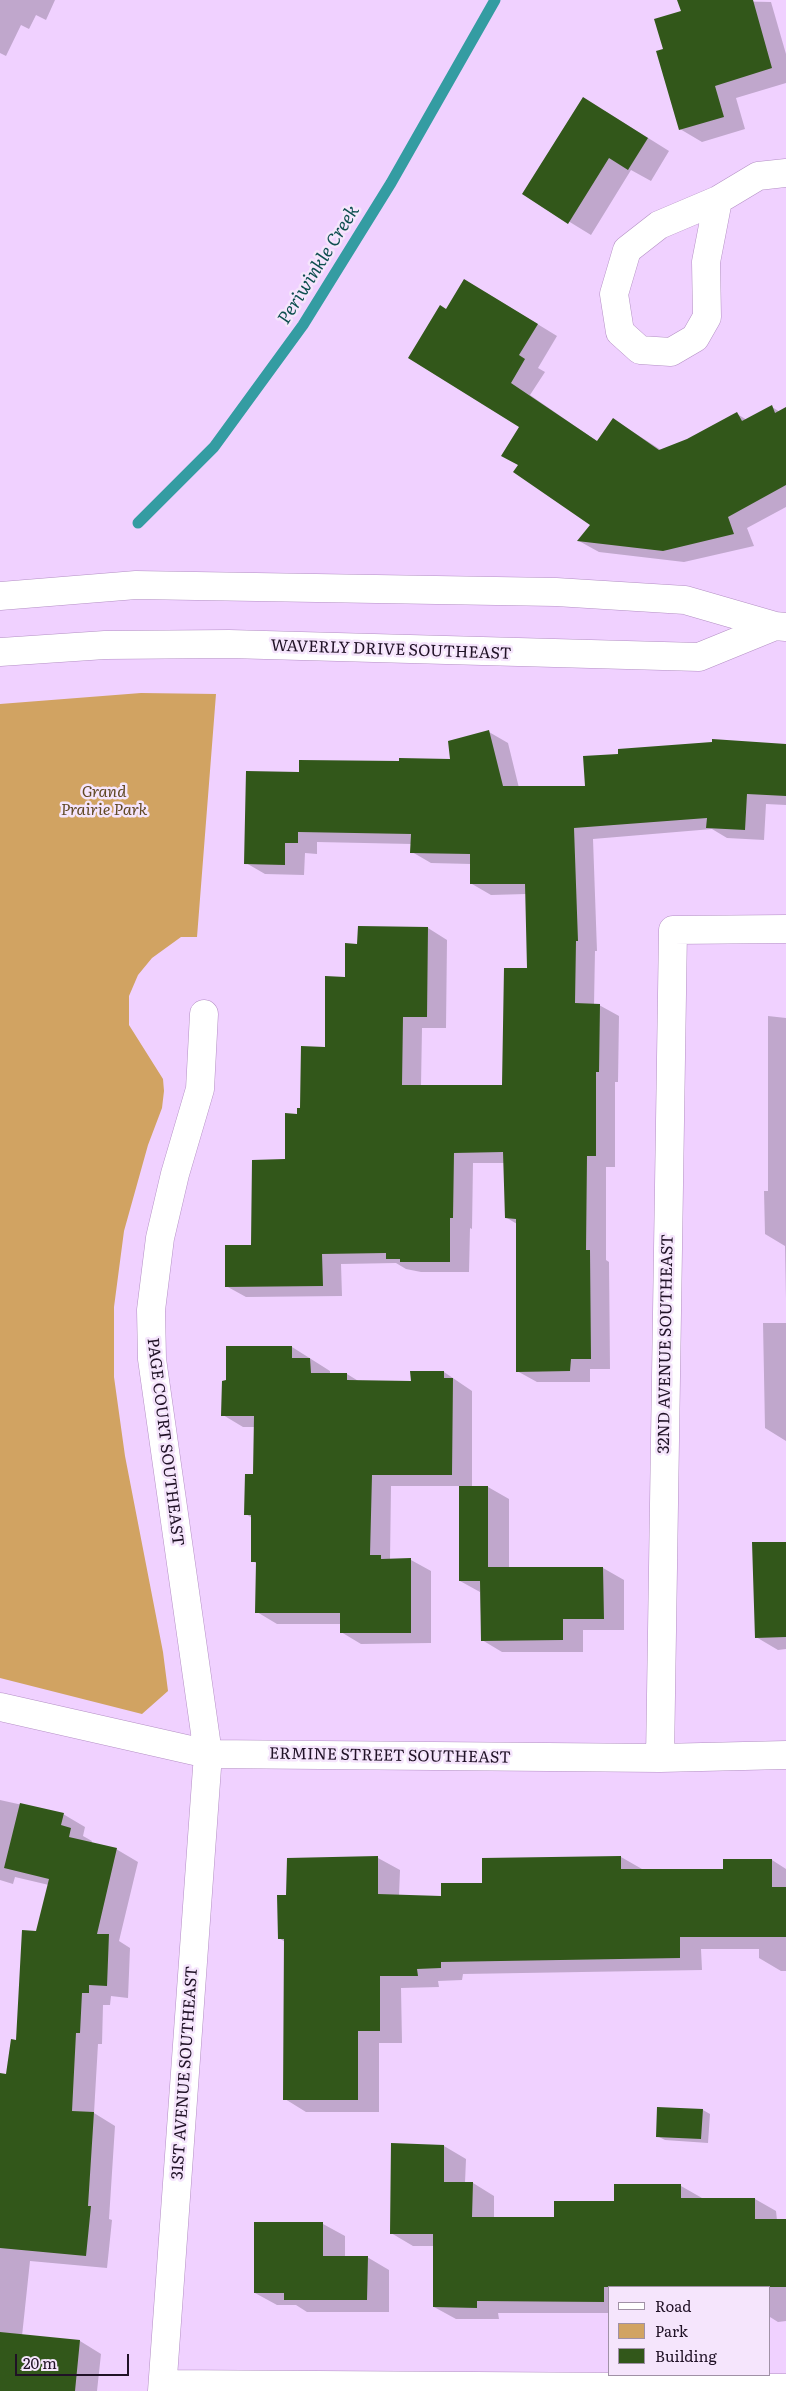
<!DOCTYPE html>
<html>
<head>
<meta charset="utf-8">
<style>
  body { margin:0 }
  #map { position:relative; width:786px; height:2391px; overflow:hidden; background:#f0d1ff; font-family:Literata,serif }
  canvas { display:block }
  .legend { position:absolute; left:608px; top:2286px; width:162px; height:90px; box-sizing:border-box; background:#f5e5fc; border:1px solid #a091a6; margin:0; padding:6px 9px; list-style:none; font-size:15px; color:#201226 }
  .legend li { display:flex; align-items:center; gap:10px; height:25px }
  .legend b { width:25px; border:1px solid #a091a6 }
  .scale { position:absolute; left:15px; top:2354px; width:114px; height:22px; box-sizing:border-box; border:2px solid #201226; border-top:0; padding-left:6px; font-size:15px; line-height:18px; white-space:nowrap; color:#201226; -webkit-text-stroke:4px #f5e5fc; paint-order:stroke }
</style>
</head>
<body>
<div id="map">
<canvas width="786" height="2391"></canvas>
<ul class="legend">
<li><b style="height:6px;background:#fff"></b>Road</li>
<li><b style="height:14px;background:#d1a362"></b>Park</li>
<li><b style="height:14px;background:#32571a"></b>Building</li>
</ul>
<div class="scale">20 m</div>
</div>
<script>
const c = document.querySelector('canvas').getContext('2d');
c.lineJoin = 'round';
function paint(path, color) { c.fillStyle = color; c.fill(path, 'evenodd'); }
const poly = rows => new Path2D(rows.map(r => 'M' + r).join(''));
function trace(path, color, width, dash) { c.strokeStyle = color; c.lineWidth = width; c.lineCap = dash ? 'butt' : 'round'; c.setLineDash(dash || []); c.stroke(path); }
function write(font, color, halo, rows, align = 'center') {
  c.font = font + ' Literata,serif'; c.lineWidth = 5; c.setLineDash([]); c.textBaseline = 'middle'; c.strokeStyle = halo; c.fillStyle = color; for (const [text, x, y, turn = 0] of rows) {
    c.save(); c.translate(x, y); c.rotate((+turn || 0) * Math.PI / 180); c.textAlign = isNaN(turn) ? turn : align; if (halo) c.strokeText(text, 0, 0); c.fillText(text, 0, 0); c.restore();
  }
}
paint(poly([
  [141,693,216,694,197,937,181,937,152,958,138,975,129,996,129,1025,163,1079,164,1091,162,1108,148,1145,124,1231,114,1307,114,1377,125,1456,163,1652,168,1691,142,1714,0,1678,0,704]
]), '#d1a362');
paint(poly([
  [0,0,55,0,46,20,36,15,29,29,21,25,6,56,0,53],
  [678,0,771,2,786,54,786,83,736,98,745,129,702,142,680,129,664,50,682,12],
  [605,111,669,151,651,181,631,170,591,235,524,194],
  [485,292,557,336,538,368,545,372,530,395,598,442,613,419,661,450,688,440,737,414,747,420,772,407,780,412,786,409,786,507,747,528,754,546,684,562,599,552,579,541,592,525,519,465,520,426,447,310],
  [489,732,508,743,519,788,587,787,786,745,786,805,766,804,764,840,727,838,712,829,593,839,597,951,595,951,594,1005,599,1005,619,1016,618,1082,615,1082,615,1167,606,1167,606,1260,609,1262,610,1369,590,1369,590,1382,537,1382,517,1371,517,1224,507,1218,505,1163,473,1163,472,1229,470,1228,469,1272,421,1272,406,1269,396,1263,341,1264,342,1296,246,1297,226,1286,253,1246,286,1161,298,1115,326,1048,346,978,359,945,428,928,447,940,446,1028,422,1028,421,1086,504,1086,529,969,526,894,491,895,472,884,471,864,431,863,412,852,412,844,317,842,317,854,305,853,304,875,265,874,246,863,300,774,401,762,451,760],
  [768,1016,786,1018,786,1299,785,1246,765,1234,764,1191,768,1191],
  [763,1323,786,1323,786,1441,765,1428],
  [292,1347,330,1371,330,1374,347,1374,360,1382,412,1383,444,1372,472,1391,472,1488,488,1487,509,1499,509,1568,603,1568,624,1580,624,1630,583,1630,583,1652,502,1652,482,1640,480,1592,460,1581,460,1486,391,1486,390,1560,411,1560,431,1571,431,1643,361,1644,341,1632,341,1624,277,1624,257,1612,257,1564,253,1561,252,1518,246,1514,255,1475,255,1427,243,1427,223,1415],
  [786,1543,786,1649,778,1650,756,1637],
  [0,1800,63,1814,85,1827,83,1836,92,1841,91,1844,116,1849,138,1862,119,1941,130,1948,128,1998,111,1996,110,2005,103,2005,102,2044,98,2044,94,2113,115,2126,109,2219,112,2220,107,2268,30,2261,22,2336,80,2341,101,2354,97,2391,0,2391,0,2074,7,2075,18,2041,37,1932,49,1885,15,1877,13,1884,0,1880],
  [621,1857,642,1869,725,1870,772,1860,786,1869,786,1971,781,1971,759,1958,759,1949,701,1949,702,1970,463,1974,462,1980,438,1981,439,1987,401,1988,402,2043,379,2043,379,2112,306,2112,285,2099,285,1942,279,1938,287,1896,288,1859,378,1858,400,1870,399,1896,443,1898,483,1884],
  [703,2110,710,2114,708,2143,665,2140,657,2136],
  [392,2144,444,2146,466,2159,465,2183,473,2183,494,2196,494,2218,555,2218,681,2186,702,2198,755,2199,776,2211,777,2220,786,2220,786,2321,778,2322,770,2317,770,2287,610,2287,610,2313,498,2313,499,2319,456,2319,434,2307,435,2246,413,2246,391,2233],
  [323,2224,345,2236,345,2258,367,2257,389,2270,389,2312,307,2312,296,2305,277,2305,255,2293]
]), '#0003');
trace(poly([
  [138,523,214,447,303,325,391,183,495,0]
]), '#349ca2', 11);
paint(poly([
  [677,0,753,0,772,68,715,86,724,117,679,130,656,51,663,49,654,19,681,11],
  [583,97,648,138,628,170,609,158,568,224,522,194],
  [464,279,538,324,519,355,525,359,511,383,597,441,613,418,659,450,687,439,737,412,742,421,772,405,775,413,786,407,786,485,728,517,734,534,663,551,577,541,590,525,513,472,518,465,501,456,519,427,408,358,440,305,446,309],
  [489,730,503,786,585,786,583,756,618,754,618,749,712,742,712,739,786,744,786,796,747,794,745,830,706,828,707,818,574,828,578,941,576,941,575,1003,600,1004,599,1072,596,1072,596,1156,587,1156,586,1250,590,1250,591,1359,571,1359,570,1371,516,1372,516,1219,505,1218,503,1152,454,1153,453,1218,450,1218,450,1262,400,1262,400,1259,386,1259,386,1253,322,1254,323,1286,225,1287,225,1245,251,1245,252,1160,285,1159,285,1113,297,1114,297,1108,300,1108,301,1046,325,1047,325,976,345,977,345,943,357,944,358,926,428,927,427,1017,403,1017,402,1085,502,1085,504,968,527,968,525,884,470,884,470,854,410,853,411,834,298,832,298,843,285,843,285,865,244,864,246,771,299,772,299,760,399,761,399,758,450,759,448,741],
  [226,1346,292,1346,292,1358,310,1358,311,1373,347,1373,347,1380,411,1381,410,1371,444,1371,444,1378,453,1378,452,1475,372,1475,370,1555,381,1555,381,1559,411,1558,411,1633,340,1633,340,1613,255,1613,256,1562,251,1562,251,1515,244,1515,245,1474,253,1474,254,1416,221,1416,222,1381,226,1380],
  [459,1486,488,1486,488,1567,603,1567,604,1619,563,1619,563,1640,481,1641,480,1581,459,1581],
  [752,1542,786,1542,786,1637,755,1638],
  [20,1803,64,1813,61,1825,71,1828,69,1837,117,1848,97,1934,109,1934,107,1986,89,1985,89,1993,82,1993,80,2033,76,2033,72,2111,94,2112,88,2206,91,2206,86,2256,0,2248,0,2073,6,2074,11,2039,16,2040,22,1930,36,1931,49,1879,4,1868],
  [378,1856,378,1894,441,1896,441,1883,482,1883,482,1858,621,1856,621,1869,723,1869,723,1859,772,1859,772,1887,786,1887,786,1937,680,1937,680,1958,441,1962,441,1968,417,1969,418,1976,380,1976,380,2031,358,2031,358,2100,283,2100,284,1939,278,1939,277,1895,286,1895,287,1858],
  [657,2107,703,2109,701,2139,656,2137],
  [391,2143,444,2145,444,2182,473,2182,472,2217,554,2217,554,2201,614,2201,614,2184,681,2184,681,2198,755,2198,755,2219,786,2219,786,2287,604,2287,604,2302,477,2301,477,2308,433,2307,433,2234,390,2234],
  [254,2222,323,2222,323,2256,368,2256,367,2300,284,2300,284,2293,254,2293],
  [0,2332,80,2340,75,2391,0,2391]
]), '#32571a');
const minor = poly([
  [718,200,706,262,707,317,695,338,671,352,640,350,620,332,614,294,627,250,659,225,718,200,758,176,786,173],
  [0,1707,208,1754,660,1758,786,1755],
  [660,1758,673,930,786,929],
  [163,2384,786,2388],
  [162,2391,208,1754,152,1359,151,1310,160,1238,175,1174,200,1089,204,1014]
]);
const secondary = poly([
  [0,596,136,585,556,592,685,600,775,626,786,627],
  [0,652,105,645,229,644,699,657,775,626]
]);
trace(minor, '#b38fc4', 29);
trace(secondary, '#b38fc4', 29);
trace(minor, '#fff', 28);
trace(secondary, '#fff', 28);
write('16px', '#201226', '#f5e5fc', [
  ["WAVERLY DRIVE SOUTHEAST",391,650,2],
  ["32ND AVENUE SOUTHEAST",666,1344,-89],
  ["PAGE COURT SOUTHEAST",165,1442,83],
  ["ERMINE STREET SOUTHEAST",390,1756,1],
  ["31ST AVENUE SOUTHEAST",185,2073,-86]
]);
write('italic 16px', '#604824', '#f5e5fc', [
  ["Grand",104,792],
  ["Prairie Park",104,810]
]);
write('italic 18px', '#0e4f4f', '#f5e5fc', [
  ["Periwinkle Creek",319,265,-58]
]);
</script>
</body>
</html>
